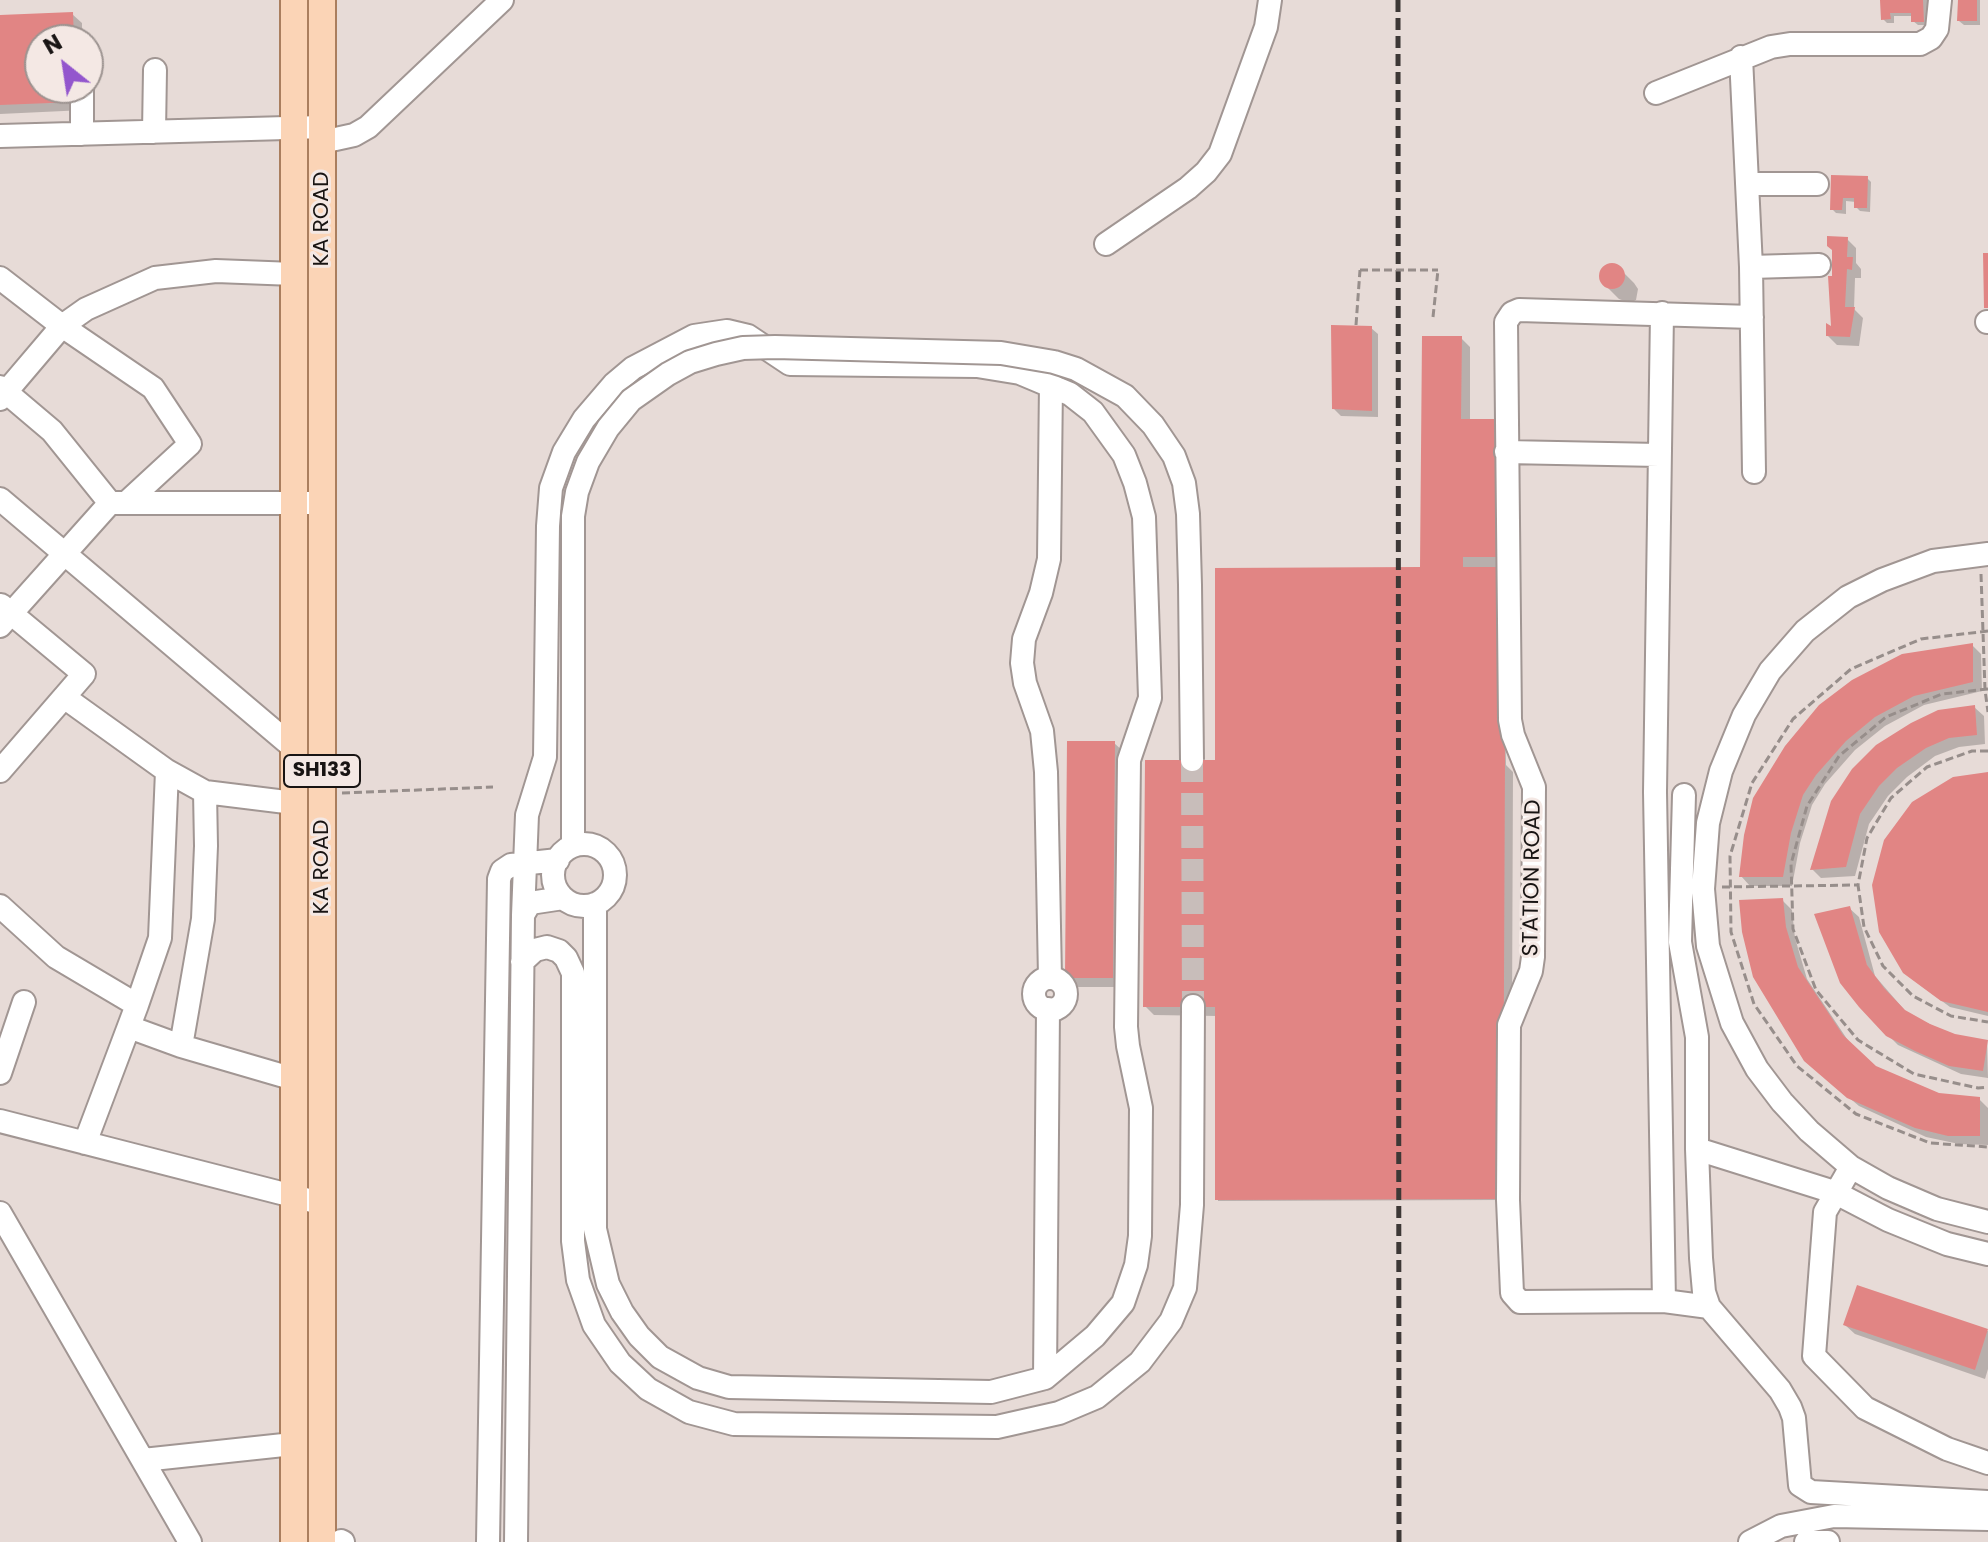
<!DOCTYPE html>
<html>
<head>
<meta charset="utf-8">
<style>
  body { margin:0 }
  #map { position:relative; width:1988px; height:1542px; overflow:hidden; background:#e7dbd7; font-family:Poppins,sans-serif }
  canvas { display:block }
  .north { position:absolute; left:24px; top:24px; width:80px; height:80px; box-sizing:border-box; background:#f4e8e4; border:2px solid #9c9390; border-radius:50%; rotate:330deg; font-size:22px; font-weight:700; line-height:32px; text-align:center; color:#181413 }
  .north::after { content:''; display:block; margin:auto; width:28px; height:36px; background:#9356cd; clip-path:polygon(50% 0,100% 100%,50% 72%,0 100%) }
</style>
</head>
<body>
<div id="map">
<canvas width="1988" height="1542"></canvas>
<div class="north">N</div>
</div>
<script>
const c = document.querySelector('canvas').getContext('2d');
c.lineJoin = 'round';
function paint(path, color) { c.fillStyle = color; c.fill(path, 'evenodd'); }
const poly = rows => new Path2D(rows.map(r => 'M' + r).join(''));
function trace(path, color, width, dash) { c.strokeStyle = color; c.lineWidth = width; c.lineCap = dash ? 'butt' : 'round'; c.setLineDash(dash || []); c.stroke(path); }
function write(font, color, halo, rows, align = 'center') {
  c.font = font + ' Poppins,sans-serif'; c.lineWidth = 6; c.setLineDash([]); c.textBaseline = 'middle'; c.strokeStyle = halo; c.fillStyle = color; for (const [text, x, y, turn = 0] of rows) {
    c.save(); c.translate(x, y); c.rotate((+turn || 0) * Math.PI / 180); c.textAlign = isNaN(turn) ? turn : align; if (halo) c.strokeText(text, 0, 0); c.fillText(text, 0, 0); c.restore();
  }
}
paint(poly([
  [1882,0,1927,0,1927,25,1918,25,1913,21,1913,16,1894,16,1894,23,1887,23,1883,19],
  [1960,0,1980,0,1980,25,1964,25,1959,21],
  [72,14,82,23,82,40,40,40,40,88,84,88,85,110,0,114,0,17],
  [1833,177,1867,178,1871,182,1870,212,1860,211,1856,207,1856,202,1846,201,1846,214,1836,213,1832,209],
  [1847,239,1856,248,1856,263,1861,269,1861,278,1855,278,1854,309,1863,318,1859,346,1837,345,1828,336,1833,329,1834,278],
  [1612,265,1619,268,1634,283,1638,289,1636,300,1630,303,1619,299,1604,284,1601,278,1603,271],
  [1371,328,1378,334,1378,417,1341,416,1334,409],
  [1461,338,1470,347,1470,421,1496,421,1503,570,1506,765,1513,772,1512,1016,1503,1200,1218,1201,1217,1016,1154,1015,1145,1006,1217,762,1425,569],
  [1972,645,1981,654,1982,691,1924,705,1885,726,1855,750,1825,784,1812,805,1800,843,1792,886,1750,886,1741,876,1755,798],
  [1974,707,1984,716,1985,744,1959,747,1935,756,1907,777,1888,796,1869,824,1855,876,1821,878,1812,869,1911,725],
  [1114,743,1124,752,1122,987,1077,987,1067,978],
  [1988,774,1988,1016,1950,1007,1912,979],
  [1782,900,1792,910,1795,938,1807,979,1851,1045,1875,1067,1938,1095,1979,1099,1988,1108,1988,1145,1959,1144,1926,1137,1859,1106,1816,1070,1755,976],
  [1849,908,1859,917,1875,976,1907,1013,1954,1036,1987,1042,1988,1078,1961,1074,1898,1045,1888,1035],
  [1859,1287,1988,1331,1988,1369,1985,1379,1855,1334,1845,1325]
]), '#0003');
paint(poly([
  [1880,0,1923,0,1924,22,1911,22,1911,13,1890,13,1891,19,1881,20],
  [1958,0,1977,0,1977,21,1957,21],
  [73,12,74,40,40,40,40,88,76,88,76,102,0,105,0,15],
  [1831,175,1868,176,1867,208,1854,208,1854,198,1843,198,1842,210,1830,210],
  [1827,236,1848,237,1847,257,1853,257,1852,270,1847,269,1845,307,1855,307,1850,337,1826,336,1826,323,1831,326,1828,276,1832,276,1832,250,1827,246],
  [1983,253,1988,253,1988,308,1984,308],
  '1599 276a13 13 0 1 1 26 0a13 13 0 1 1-26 0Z',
  [1331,325,1372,326,1372,411,1332,409],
  [1422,336,1462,336,1461,419,1497,419,1496,557,1463,557,1463,567,1503,567,1505,761,1503,1199,1215,1200,1215,1007,1143,1007,1145,760,1215,760,1215,568,1420,567],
  [1973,643,1973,682,1914,696,1875,717,1846,741,1816,775,1803,795,1791,833,1783,877,1739,877,1744,835,1753,798,1785,746,1819,705,1852,680,1902,654],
  [1975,705,1977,735,1949,738,1926,748,1897,768,1879,786,1860,814,1846,867,1810,870,1831,801,1852,769,1876,745,1911,723,1938,710],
  [1067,741,1115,741,1113,978,1065,978],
  [1988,772,1988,1012,1941,1001,1903,973,1879,932,1872,885,1884,840,1912,802,1953,777],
  [1783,898,1786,927,1798,967,1843,1035,1876,1066,1939,1093,1980,1097,1980,1136,1948,1136,1915,1128,1847,1098,1804,1061,1753,977,1742,932,1739,900],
  [1850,906,1867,965,1884,988,1905,1010,1930,1024,1955,1034,1988,1040,1983,1071,1949,1066,1915,1051,1886,1036,1859,1007,1840,983,1814,914],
  [1857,1285,1988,1329,1975,1370,1843,1325]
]), '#e18584');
trace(poly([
  [1192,760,1193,1006]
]), '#c8bdba', 22, [22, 11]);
const minor = poly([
  [1741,57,1751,267,1754,472],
  [82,88,82,134],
  [1656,93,1771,47,1790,44,1920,44,1931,38,1937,29,1940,0],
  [154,132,155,70],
  [0,136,322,127],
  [322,142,354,135,368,127,502,0],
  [1747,184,1817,184],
  [1106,244,1188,188,1206,172,1220,154,1266,27,1270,0],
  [1751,267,1819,265],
  [0,278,62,326,153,388,190,444,126,503],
  [1662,313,1655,792,1664,1301],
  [1987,322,1988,322],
  [0,387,52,431,110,503],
  [0,399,62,326,86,309,155,278,216,271,294,274],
  [1506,452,1659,455],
  [0,499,294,748],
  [1988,554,1933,561,1882,580,1848,597,1805,631,1770,671,1744,715,1721,771,1708,823,1703,889,1708,946,1732,1023,1757,1069,1782,1102,1809,1131,1851,1167,1888,1188,1937,1209,1988,1222],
  [0,626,110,503,322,503],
  [64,697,167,771,205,792,294,803],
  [573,766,573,846],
  [0,771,84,674,1,605],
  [1684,795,1680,942,1697,1037,1697,1149,1701,1258,1704,1292,1709,1307,1780,1390,1790,1407,1794,1418,1800,1485,1811,1492,1988,1502],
  '553 875a31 31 0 1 1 62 0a31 31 0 1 1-62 0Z',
  [0,906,56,957,137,1005,85,1143],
  [523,915,527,815,545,757,548,526,551,488,564,452,584,419,614,384,633,368,694,336,727,331,748,336,790,364,977,366,1020,373,1070,394,1093,412,1124,455,1135,483,1144,517,1150,698,1129,760,1126,1027,1128,1046,1141,1108,1140,1236,1136,1265,1123,1303,1095,1336,1045,1378,991,1392,729,1387,698,1378,660,1357,639,1336,622,1312,608,1284,595,1229,595,904],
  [522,962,535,950,547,947,559,951,566,958,573,973,573,1241,578,1280,594,1325,620,1363,648,1389,689,1412,734,1424,997,1427,1059,1413,1097,1397,1140,1362,1171,1321,1185,1288,1192,1205,1193,1006],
  [1050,978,1046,772,1042,731,1025,683,1022,663,1024,639,1041,593,1049,559,1051,384],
  '1034 994a16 16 0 1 1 32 0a16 16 0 1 1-32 0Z',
  [137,1005,160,938,167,771],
  [129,1027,181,1046,294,1079],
  [181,1046,203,919,206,846,205,792],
  [0,1073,24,1002],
  [0,1121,324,1204],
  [1697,1149,1834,1192,1888,1220,1947,1244,1988,1254],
  [1851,1167,1825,1212,1814,1356,1865,1408,1947,1449,1988,1463],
  [0,1213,190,1542],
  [1709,1307,1664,1301,1520,1302,1512,1293,1508,1200,1509,1025,1531,971,1533,957,1534,787,1513,735,1510,720,1506,322,1512,313,1519,310,1752,317],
  [1045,1378,1048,1009],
  [143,1460,293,1444],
  [341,1541,343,1542],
  [488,1542,499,879,502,871,511,865,558,860],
  [516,1542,523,915,530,903,563,898],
  [1750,1542,1781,1526,1834,1516,1988,1519],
  [1806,1542,1828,1542]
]);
const major = poly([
  [294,0,294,1542],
  [322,0,322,1542]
]);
trace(minor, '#a19693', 26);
trace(major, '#aa7e5e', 30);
trace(poly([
  [1433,317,1438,270],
  [1356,325,1360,270],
  [1981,574,1985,690,1988,712],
  [1988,631,1921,639,1851,669,1793,719,1752,783,1730,856,1731,932,1754,1004,1797,1066,1856,1114,1930,1143,1988,1147],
  [1988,689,1942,694,1886,717,1839,756,1807,806,1791,864,1793,929,1816,990,1858,1040,1914,1074,1978,1088,1988,1087],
  [1988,751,1972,751,1927,767,1891,798,1867,838,1858,885,1864,927,1883,966,1913,996,1951,1016,1988,1022],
  [342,793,493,787],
  [1722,887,1858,885]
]), '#978e8b', 3, [8, 4]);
trace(minor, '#fff', 22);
trace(major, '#fbd4b6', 26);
trace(poly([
  [1398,0,1399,1542]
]), '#3d3836', 5, [12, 6]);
const minorBridge = poly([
  [573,766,573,516,577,492,588,462,608,428,631,400,668,374,690,362,716,354,743,348,775,347,1001,353,1054,362,1076,369,1125,396,1153,425,1174,456,1184,483,1188,514,1190,585,1192,760]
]);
trace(minorBridge, '#a19693', 26, []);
trace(poly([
  [1360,270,1438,270]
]), '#978e8b', 3, [8, 4]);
trace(minorBridge, '#fff', 22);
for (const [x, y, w] of [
  [322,771,76]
]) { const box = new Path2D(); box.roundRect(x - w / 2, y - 16, w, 32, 6); c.fillStyle = '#f4e8e4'; c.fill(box); trace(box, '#181413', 2); }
write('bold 20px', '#181413', null, [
  ["SH133",322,771]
]);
write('22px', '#181413', '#f4e8e4', [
  ["KA ROAD",322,219,-90],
  ["KA ROAD",322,867,-90],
  ["STATION ROAD",1533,878,-89]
]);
</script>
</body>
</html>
